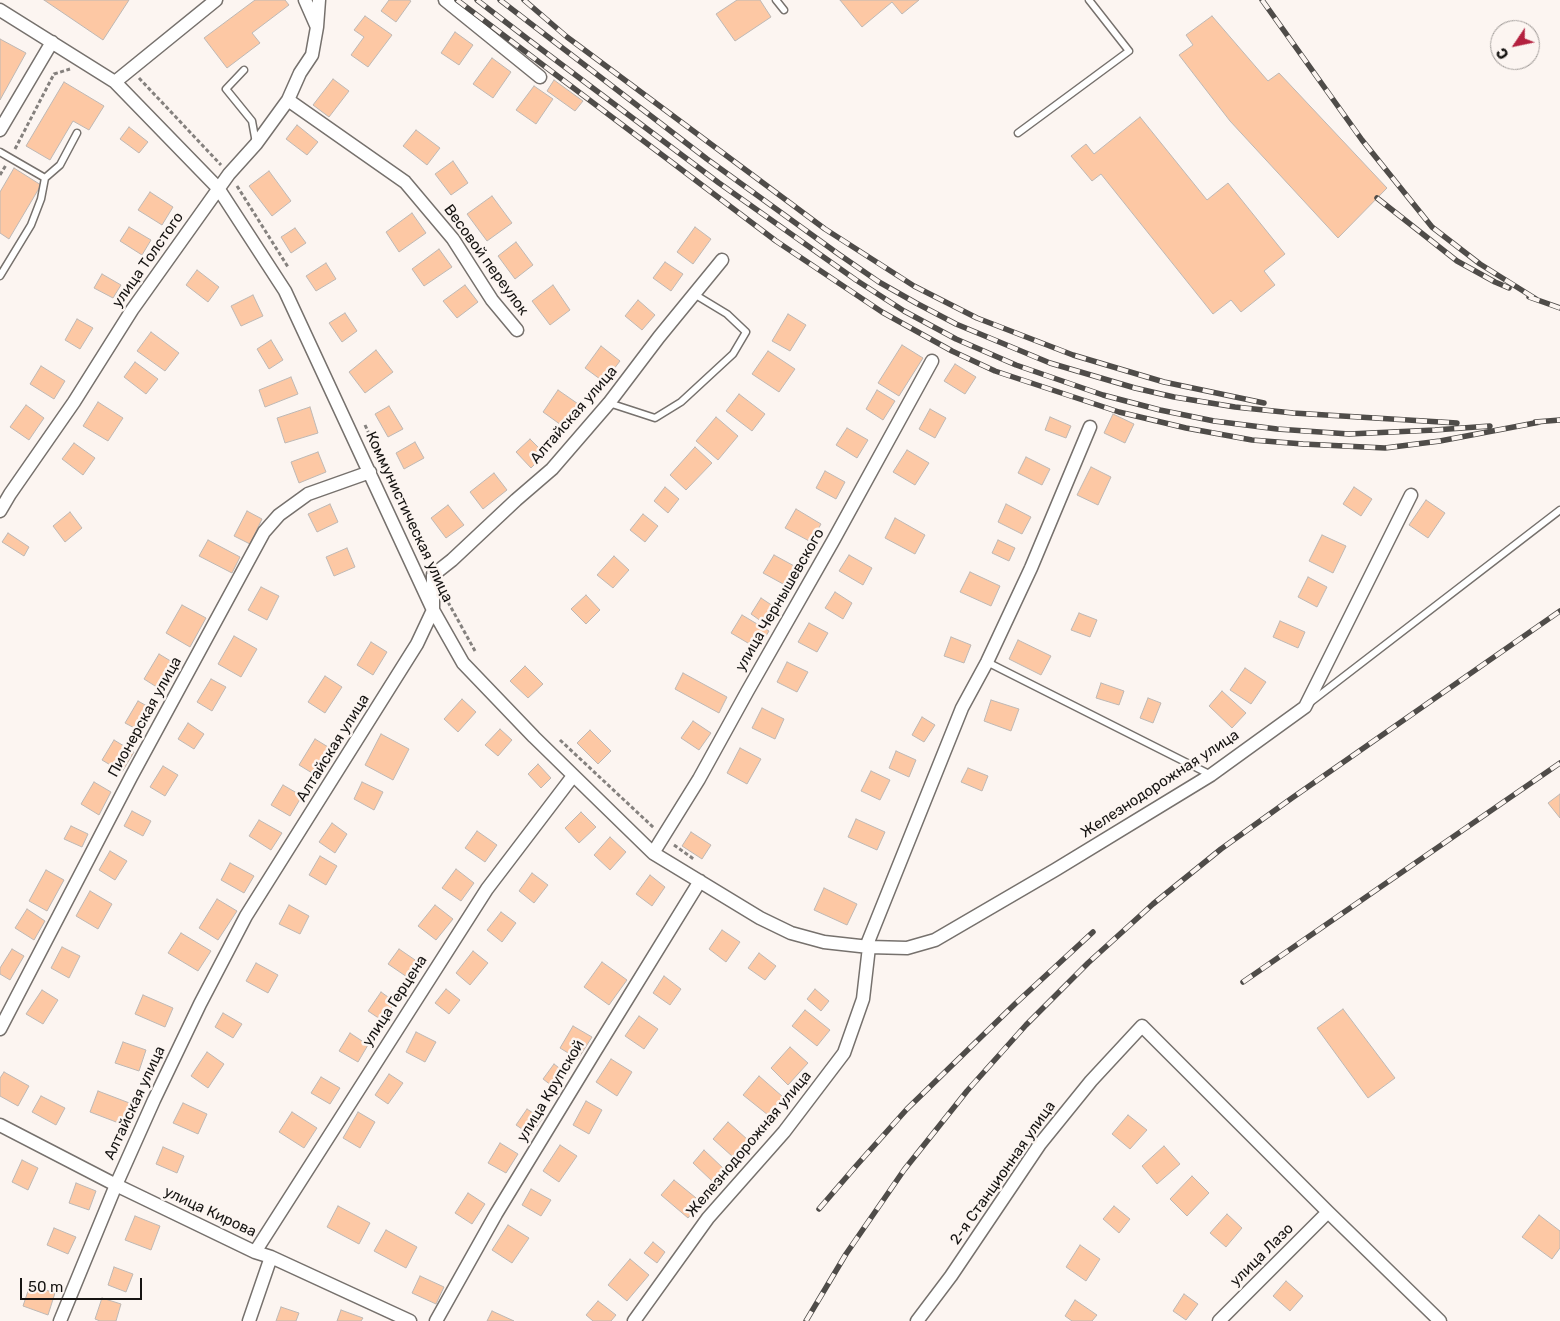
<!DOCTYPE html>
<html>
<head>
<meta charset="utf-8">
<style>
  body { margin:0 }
  #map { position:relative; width:1560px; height:1321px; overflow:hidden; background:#fcf5f1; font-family:Rubik,sans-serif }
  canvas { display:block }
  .north { position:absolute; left:1490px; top:20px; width:50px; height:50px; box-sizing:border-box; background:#fcf5f1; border:1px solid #a09b98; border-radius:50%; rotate:236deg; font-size:14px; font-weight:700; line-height:20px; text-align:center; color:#161412 }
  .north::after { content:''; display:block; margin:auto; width:18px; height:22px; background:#b4213f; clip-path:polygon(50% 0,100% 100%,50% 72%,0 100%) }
  .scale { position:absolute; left:20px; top:1278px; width:122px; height:22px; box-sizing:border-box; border:2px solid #161412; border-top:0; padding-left:6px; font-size:15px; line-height:18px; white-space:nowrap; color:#161412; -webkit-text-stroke:4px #fcf5f1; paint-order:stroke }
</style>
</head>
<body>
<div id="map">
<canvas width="1560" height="1321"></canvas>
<div class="north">С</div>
<div class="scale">50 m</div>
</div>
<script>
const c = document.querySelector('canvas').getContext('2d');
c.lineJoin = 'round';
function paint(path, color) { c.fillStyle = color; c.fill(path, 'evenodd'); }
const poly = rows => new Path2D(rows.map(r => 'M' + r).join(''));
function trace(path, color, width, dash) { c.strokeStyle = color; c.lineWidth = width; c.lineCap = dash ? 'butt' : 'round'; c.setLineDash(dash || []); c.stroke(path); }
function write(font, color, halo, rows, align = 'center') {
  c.font = font + ' Rubik,sans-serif'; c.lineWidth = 5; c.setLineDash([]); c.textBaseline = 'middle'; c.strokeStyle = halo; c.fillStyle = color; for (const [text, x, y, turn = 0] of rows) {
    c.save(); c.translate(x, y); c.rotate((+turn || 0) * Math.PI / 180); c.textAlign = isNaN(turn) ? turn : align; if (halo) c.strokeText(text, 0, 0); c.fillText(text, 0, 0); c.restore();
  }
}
const building = poly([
  [44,0,129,0,103,40,44,0],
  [255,0,285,0,289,5,252,33,260,43,227,68,204,38,255,0],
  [389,0,409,0,411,1,396,22,381,11,389,0],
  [737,0,760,0,771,17,735,41,716,14,737,0],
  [840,0,919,0,902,14,892,2,862,27,840,0],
  [365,16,392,35,368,67,351,55,364,37,354,30,365,16],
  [1212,16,1268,81,1279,73,1387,188,1338,238,1230,121,1179,55,1193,45,1186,35,1212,16],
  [455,32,473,45,459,65,441,53,455,32],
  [0,39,26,53,0,100,0,39],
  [492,58,511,72,493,98,473,84,492,58],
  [333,79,349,91,329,117,313,105,333,79],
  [554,80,583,101,575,111,547,91,554,80],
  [64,82,104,106,89,130,73,121,50,160,26,146,64,82],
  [534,86,553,99,536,124,516,110,534,86],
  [1140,117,1207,200,1228,183,1285,254,1264,271,1275,285,1241,312,1231,300,1213,314,1101,174,1092,181,1071,156,1086,144,1094,154,1140,117],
  [297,125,318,142,307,155,286,139,297,125],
  [129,127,148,142,139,153,120,139,129,127],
  [416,130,440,148,427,165,403,146,416,130],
  [453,161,468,183,451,195,435,174,453,161],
  [14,168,41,185,9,239,0,233,0,192,14,168],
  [269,171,291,201,272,216,249,186,269,171],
  [150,192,173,207,162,225,138,210,150,192],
  [492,196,512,223,487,241,467,214,492,196],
  [412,213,426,233,399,252,386,232,412,213],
  [129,227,151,240,142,255,120,241,129,227],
  [695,227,711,239,693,264,677,252,695,227],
  [295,228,306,243,291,253,281,237,295,228],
  [516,242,533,265,515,279,498,256,516,242],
  [439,249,452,267,424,286,412,269,439,249],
  [665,262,683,274,671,291,653,278,665,262],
  [326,263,336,279,316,291,306,276,326,263],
  [197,270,219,287,208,302,186,285,197,270],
  [102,274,121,285,113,298,94,288,102,274],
  [465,285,478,302,457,318,443,301,465,285],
  [553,285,570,310,550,325,532,301,553,285],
  [253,295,263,316,241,326,231,306,253,295],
  [638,300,655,315,642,330,625,316,638,300],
  [345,313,357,331,342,342,329,323,345,313],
  [788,314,806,325,790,351,772,341,788,314],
  [77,319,93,328,80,349,65,340,77,319],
  [151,332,179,353,165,371,137,351,151,332],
  [271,340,283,360,269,369,257,349,271,340],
  [902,345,923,358,899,396,878,383,902,345],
  [601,346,620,361,604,382,585,368,601,346],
  [376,350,393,372,365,393,349,372,376,350],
  [768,351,795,369,779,392,752,374,768,351],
  [135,362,158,379,146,394,124,377,135,362],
  [955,364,976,377,965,394,944,381,955,364],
  [41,366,65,381,54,399,30,384,41,366],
  [291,377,298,394,265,407,259,390,291,377],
  [558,390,584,408,568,430,543,412,558,390],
  [877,390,895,401,883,420,866,409,877,390],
  [739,394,765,414,752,431,726,411,739,394],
  [98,402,123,418,108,441,83,426,98,402],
  [26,405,44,418,29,440,10,427,26,405],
  [389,406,403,429,388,437,375,414,389,406],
  [310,407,318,433,285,443,277,418,310,407],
  [930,409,946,418,935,438,919,429,930,409],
  [1113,414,1134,424,1125,443,1104,433,1113,414],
  [716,417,738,436,718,460,696,441,716,417],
  [1050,417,1071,426,1066,438,1045,430,1050,417],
  [847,428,868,440,857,458,836,445,847,428],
  [530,439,545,454,531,468,516,452,530,439],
  [415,442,424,458,404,469,396,453,415,442],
  [74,443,95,458,83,475,62,459,74,443],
  [695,447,712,463,686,490,670,475,695,447],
  [907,450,929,463,915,485,893,472,907,450],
  [318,452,326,472,299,483,291,462,318,452],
  [1026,457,1050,469,1042,485,1018,473,1026,457],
  [1091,467,1111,477,1098,505,1077,495,1091,467],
  [825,471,845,482,836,499,816,488,825,471],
  [494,473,507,490,483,509,470,492,494,473],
  [665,487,679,499,668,513,654,501,665,487],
  [1354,487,1372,499,1361,516,1343,504,1354,487],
  [1426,500,1445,513,1428,538,1409,525,1426,500],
  [330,504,338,522,317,532,308,514,330,504],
  [1006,504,1031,517,1022,534,998,522,1006,504],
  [448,505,464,525,446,538,431,518,448,505],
  [796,509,821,524,811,542,785,528,796,509],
  [247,511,262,519,250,544,234,536,247,511],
  [70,512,82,528,65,542,53,526,70,512],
  [643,514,658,526,645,542,630,530,643,514],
  [895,518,925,535,915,554,885,538,895,518],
  [8,533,29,547,24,556,2,542,8,533],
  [1322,535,1346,546,1333,573,1309,561,1322,535],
  [208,540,240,557,232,573,199,556,208,540],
  [998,540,1015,548,1009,561,992,553,998,540],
  [347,548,355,567,334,576,326,557,347,548],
  [774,555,796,567,785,585,763,573,774,555],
  [849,555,872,568,863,585,839,571,849,555],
  [614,556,629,570,613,588,597,575,614,556],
  [970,572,1000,586,991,606,960,592,970,572],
  [1308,577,1327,587,1317,607,1298,597,1308,577],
  [261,587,279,596,267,620,248,610,261,587],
  [835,592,852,603,843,619,825,608,835,592],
  [586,595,600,610,586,624,571,609,586,595],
  [761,598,776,608,765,624,751,614,761,598],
  [182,605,206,618,190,647,166,633,182,605],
  [1079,613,1097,620,1090,637,1071,630,1079,613],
  [742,615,769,631,758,649,731,633,742,615],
  [1280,621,1305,632,1298,648,1273,637,1280,621],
  [809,623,828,633,817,652,798,642,809,623],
  [234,636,257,649,241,677,218,664,234,636],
  [951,637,971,645,964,663,944,656,951,637],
  [1018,640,1051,656,1041,675,1009,659,1018,640],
  [371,642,387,652,373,675,357,665,371,642],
  [159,654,179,666,163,691,144,679,159,654],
  [787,662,808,672,797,692,777,682,787,662],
  [525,666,543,684,528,698,510,681,525,666],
  [1245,668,1266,682,1251,704,1230,690,1245,668],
  [683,673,727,697,719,713,675,689,683,673],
  [325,676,342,687,325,713,308,702,325,676],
  [211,679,226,687,212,711,197,702,211,679],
  [1101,683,1124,691,1119,705,1096,698,1101,683],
  [1222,691,1246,713,1232,728,1209,706,1222,691],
  [1148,698,1161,703,1153,723,1140,718,1148,698],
  [462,699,476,712,458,732,444,719,462,699],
  [991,700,1019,709,1011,731,984,721,991,700],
  [138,701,154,710,142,732,125,723,138,701],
  [762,708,784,719,775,739,752,728,762,708],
  [922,717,935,725,924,742,912,735,922,717],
  [693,721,711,733,699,750,681,738,693,721],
  [188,723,204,734,194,749,178,739,188,723],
  [500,729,512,740,498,756,485,745,500,729],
  [590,730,611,751,598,764,577,743,590,730],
  [381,734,409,749,393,780,365,765,381,734],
  [315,739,333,750,317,776,299,765,315,739],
  [114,740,134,752,122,772,102,760,114,740],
  [740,748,761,759,747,784,727,773,740,748],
  [896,751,916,760,909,777,889,768,896,751],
  [538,764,551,778,541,788,528,774,538,764],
  [163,766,178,775,165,796,150,787,163,766],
  [968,768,988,776,982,791,961,782,968,768],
  [871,771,890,780,880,800,861,791,871,771],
  [94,782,111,792,99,815,81,804,94,782],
  [362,782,383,792,374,810,354,799,362,782],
  [283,785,302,796,290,816,271,805,283,785],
  [1560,794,1560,818,1548,803,1560,794],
  [132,811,151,821,143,836,124,826,132,811],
  [581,812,596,827,579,843,565,828,581,812],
  [856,819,885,832,877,850,848,837,856,819],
  [259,820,282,833,271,850,249,836,259,820],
  [332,823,347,834,335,853,319,842,332,823],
  [71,826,88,834,82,847,64,839,71,826],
  [477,831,497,845,485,862,465,848,477,831],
  [691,832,711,845,702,859,682,846,691,832],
  [610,837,626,852,610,870,594,855,610,837],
  [110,851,127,861,115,880,99,870,110,851],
  [320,856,337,866,326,885,309,875,320,856],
  [230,863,254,876,244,893,221,880,230,863],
  [456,869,474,883,461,901,442,888,456,869],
  [46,870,64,880,47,911,29,901,46,870],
  [532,873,548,885,534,903,519,891,532,873],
  [650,875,665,887,652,906,636,894,650,875],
  [824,888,857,904,847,925,814,910,824,888],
  [90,891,112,904,98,929,76,916,90,891],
  [217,899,237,911,218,940,199,928,217,899],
  [289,905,309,916,300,934,279,924,289,905],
  [435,905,453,919,436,940,418,926,435,905],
  [27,909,45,921,34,940,15,928,27,909],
  [501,912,516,923,502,942,487,930,501,912],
  [722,930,740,942,726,962,709,949,722,930],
  [181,933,211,951,198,971,168,953,181,933],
  [62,947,80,956,69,978,51,968,62,947],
  [12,949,24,956,10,980,0,974,0,968,12,949],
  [399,949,421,964,410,979,388,964,399,949],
  [473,951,488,963,470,985,456,973,473,951],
  [759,953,776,966,765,980,748,968,759,953],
  [602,962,627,980,609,1005,584,987,602,962],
  [256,963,278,975,268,993,246,981,256,963],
  [664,976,681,989,670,1005,653,993,664,976],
  [446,989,460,1000,449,1014,435,1003,446,989],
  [815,989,829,1001,821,1011,807,999,815,989],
  [42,990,58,1000,43,1024,26,1014,42,990],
  [381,992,395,1002,383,1021,368,1011,381,992],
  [143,995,173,1008,165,1027,135,1014,143,995],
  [1343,1009,1395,1078,1368,1098,1317,1028,1343,1009],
  [805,1010,830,1030,817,1046,792,1026,805,1010],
  [223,1013,242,1024,233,1038,215,1027,223,1013],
  [639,1016,658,1029,644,1049,625,1036,639,1016],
  [573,1026,592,1037,578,1059,560,1048,573,1026],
  [416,1032,436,1042,425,1062,406,1052,416,1032],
  [350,1033,368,1045,358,1062,339,1051,350,1033],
  [123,1042,146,1050,139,1071,115,1063,123,1042],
  [790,1047,808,1063,788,1085,771,1068,790,1047],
  [207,1052,224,1064,208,1088,191,1076,207,1052],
  [611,1059,632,1072,617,1096,596,1082,611,1059],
  [554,1064,567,1074,556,1089,543,1079,554,1064],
  [4,1072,29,1086,18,1106,0,1096,0,1078,4,1072],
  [389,1074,403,1083,388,1104,375,1095,389,1074],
  [759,1076,783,1097,768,1115,743,1095,759,1076],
  [321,1077,340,1088,330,1104,311,1093,321,1077],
  [98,1091,132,1104,124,1125,90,1112,98,1091],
  [41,1096,65,1108,56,1125,32,1112,41,1096],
  [586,1101,602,1110,589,1134,573,1125,586,1101],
  [183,1103,207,1114,198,1134,173,1123,183,1103],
  [527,1109,542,1119,531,1135,516,1125,527,1109],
  [292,1112,317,1128,304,1148,279,1132,292,1112],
  [358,1112,375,1122,360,1148,343,1138,358,1112],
  [1128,1115,1147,1130,1130,1149,1112,1134,1128,1115],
  [728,1122,748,1140,733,1157,713,1139,728,1122],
  [500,1143,518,1154,506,1173,488,1163,500,1143],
  [560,1145,577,1156,559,1182,543,1171,560,1145],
  [1164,1146,1180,1164,1157,1184,1142,1166,1164,1146],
  [163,1147,184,1156,177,1173,156,1164,163,1147],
  [704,1150,724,1169,712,1181,693,1163,704,1150],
  [22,1160,38,1168,28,1190,12,1182,22,1160],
  [1192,1176,1209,1193,1187,1216,1170,1199,1192,1176],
  [674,1180,701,1202,688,1218,661,1195,674,1180],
  [76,1183,96,1191,89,1210,69,1203,76,1183],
  [531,1189,551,1200,541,1216,522,1205,531,1189],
  [468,1193,485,1204,472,1224,455,1213,468,1193],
  [338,1206,370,1223,359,1244,327,1227,338,1206],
  [1114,1206,1130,1219,1119,1233,1103,1219,1114,1206],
  [1227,1214,1242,1228,1226,1247,1210,1233,1227,1214],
  [1539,1215,1560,1231,1560,1248,1552,1259,1522,1237,1539,1215],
  [135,1216,160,1226,151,1250,125,1240,135,1216],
  [508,1225,529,1238,512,1263,492,1250,508,1225],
  [54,1228,76,1237,68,1254,47,1245,54,1228],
  [386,1230,417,1247,406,1268,374,1251,386,1230],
  [653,1242,665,1252,657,1263,644,1253,653,1242],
  [1080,1245,1100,1259,1086,1281,1066,1267,1080,1245],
  [630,1259,649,1275,627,1301,608,1285,630,1259],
  [114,1267,133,1274,126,1292,108,1285,114,1267],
  [420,1276,444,1287,436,1304,412,1293,420,1276],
  [1286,1281,1303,1296,1290,1311,1273,1296,1286,1281],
  [30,1285,55,1293,48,1315,23,1306,30,1285],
  [1184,1294,1198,1304,1186,1320,1173,1311,1184,1294],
  [102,1298,121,1304,116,1321,100,1321,95,1319,102,1298],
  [1075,1300,1097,1315,1092,1321,1072,1321,1065,1316,1075,1300],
  [598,1301,616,1315,611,1321,593,1321,586,1315,598,1301],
  [281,1307,299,1313,296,1321,276,1321,281,1307],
  [341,1310,363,1318,361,1321,337,1321,341,1310],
  [492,1311,514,1321,487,1321,492,1311]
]);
paint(building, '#fdc8a4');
trace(building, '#beb8b4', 1);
const service = poly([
  [776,0,784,10],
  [244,70,226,89,252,121,256,143],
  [1018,133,1129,51,1089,0],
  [0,152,45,178,41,199,31,225,0,276],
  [45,178,60,165,77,133],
  [609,403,655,418,681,402,733,354,746,332,727,314,694,294],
  [987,662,1211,775],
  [1312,701,1560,510]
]);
const minor = poly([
  [305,0,316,25],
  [445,0,540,77],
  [0,10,115,82,218,188,285,291,433,610,463,663,534,737,653,853,760,918,791,933,824,942,869,947,907,948,935,940,1055,870,1211,775,1305,707,1411,495],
  [115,82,216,0],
  [288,100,405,182,453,239,492,300,517,330],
  [0,130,52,42],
  [0,511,10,494,74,402,132,310,229,174,256,144,288,100,300,73,312,55,317,27,319,0],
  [653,853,699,779,747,692,833,541,932,361],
  [0,1029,131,777,264,532,279,515,308,494,370,472],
  [0,1125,116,1185,255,1252,271,1257,410,1321],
  [255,1252,487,889,573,776],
  [60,1321,116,1185,154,1100,200,1004,246,916,417,644,433,610,433,575,452,560,516,500,552,469,609,403,659,337,722,260],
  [249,1321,271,1257],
  [436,1321,496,1214,594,1053,700,881],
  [634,1321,708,1218,784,1132,844,1053,863,999,869,947,868,942,962,708,987,662,1031,568,1090,427],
  [917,1321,951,1276,1040,1144,1091,1081,1142,1026,1328,1212,1440,1321],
  [1219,1321,1328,1212]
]);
trace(service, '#76716d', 9);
trace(minor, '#76716d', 15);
trace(poly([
  [139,78,221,165],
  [15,149,54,74,70,69],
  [0,175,6,165],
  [237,186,288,267],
  [365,425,401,504],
  [448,602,475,651],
  [560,740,654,828],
  [674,845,695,860]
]), '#85817e', 3, [4, 2.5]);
trace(service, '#fff', 6);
trace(minor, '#fff', 12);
const rail = poly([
  [457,0,776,241,882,312,952,351,995,371,1119,412,1186,428,1252,440,1303,444,1385,448,1440,441,1540,422],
  [477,0,529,40,719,183,856,280,904,311,956,339,1016,365,1103,395,1160,410,1214,421,1277,429,1349,434,1435,430,1490,426],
  [500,0,707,159,837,253,879,282,916,303,956,324,1050,363,1135,388,1174,397,1235,407,1293,413,1457,423],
  [524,0,567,37,825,229,914,286,977,318,1073,355,1164,382,1264,403],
  [1262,0,1362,140,1432,227,1480,264,1536,299],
  [1377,198,1457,261,1495,282,1509,288],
  [1529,297,1560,308],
  [1535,422,1560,420],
  [1243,982,1560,763],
  [819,1209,856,1166,907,1109,1016,1003,1093,932],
  [806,1321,846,1254,904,1170,967,1091,1026,1025,1088,963,1153,904,1221,849,1292,798,1560,611]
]);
trace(rail, '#4f4c49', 5.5);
trace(rail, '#fcf5f1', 4, [11]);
write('15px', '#161412', '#fcf5f1', [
  ["улица Толстого",148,260,-55],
  ["Весовой переулок",486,260,54],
  ["Алтайская улица",574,415,-49],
  ["Коммунистическая улица",409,517,65],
  ["улица Чернышевского",780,600,-60],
  ["Пионерская улица",145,717,-61],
  ["Алтайская улица",333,748,-58],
  ["Железнодорожная улица",1160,784,-33],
  ["улица Герцена",395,1001,-57],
  ["улица Крупской",551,1091,-59],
  ["Алтайская улица",135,1103,-65],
  ["Железнодорожная улица",749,1144,-50],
  ["2-я Станционная улица",1003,1173,-55],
  ["улица Кирова",210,1212,25],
  ["улица Лазо",1262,1255,-45]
]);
</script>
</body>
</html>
